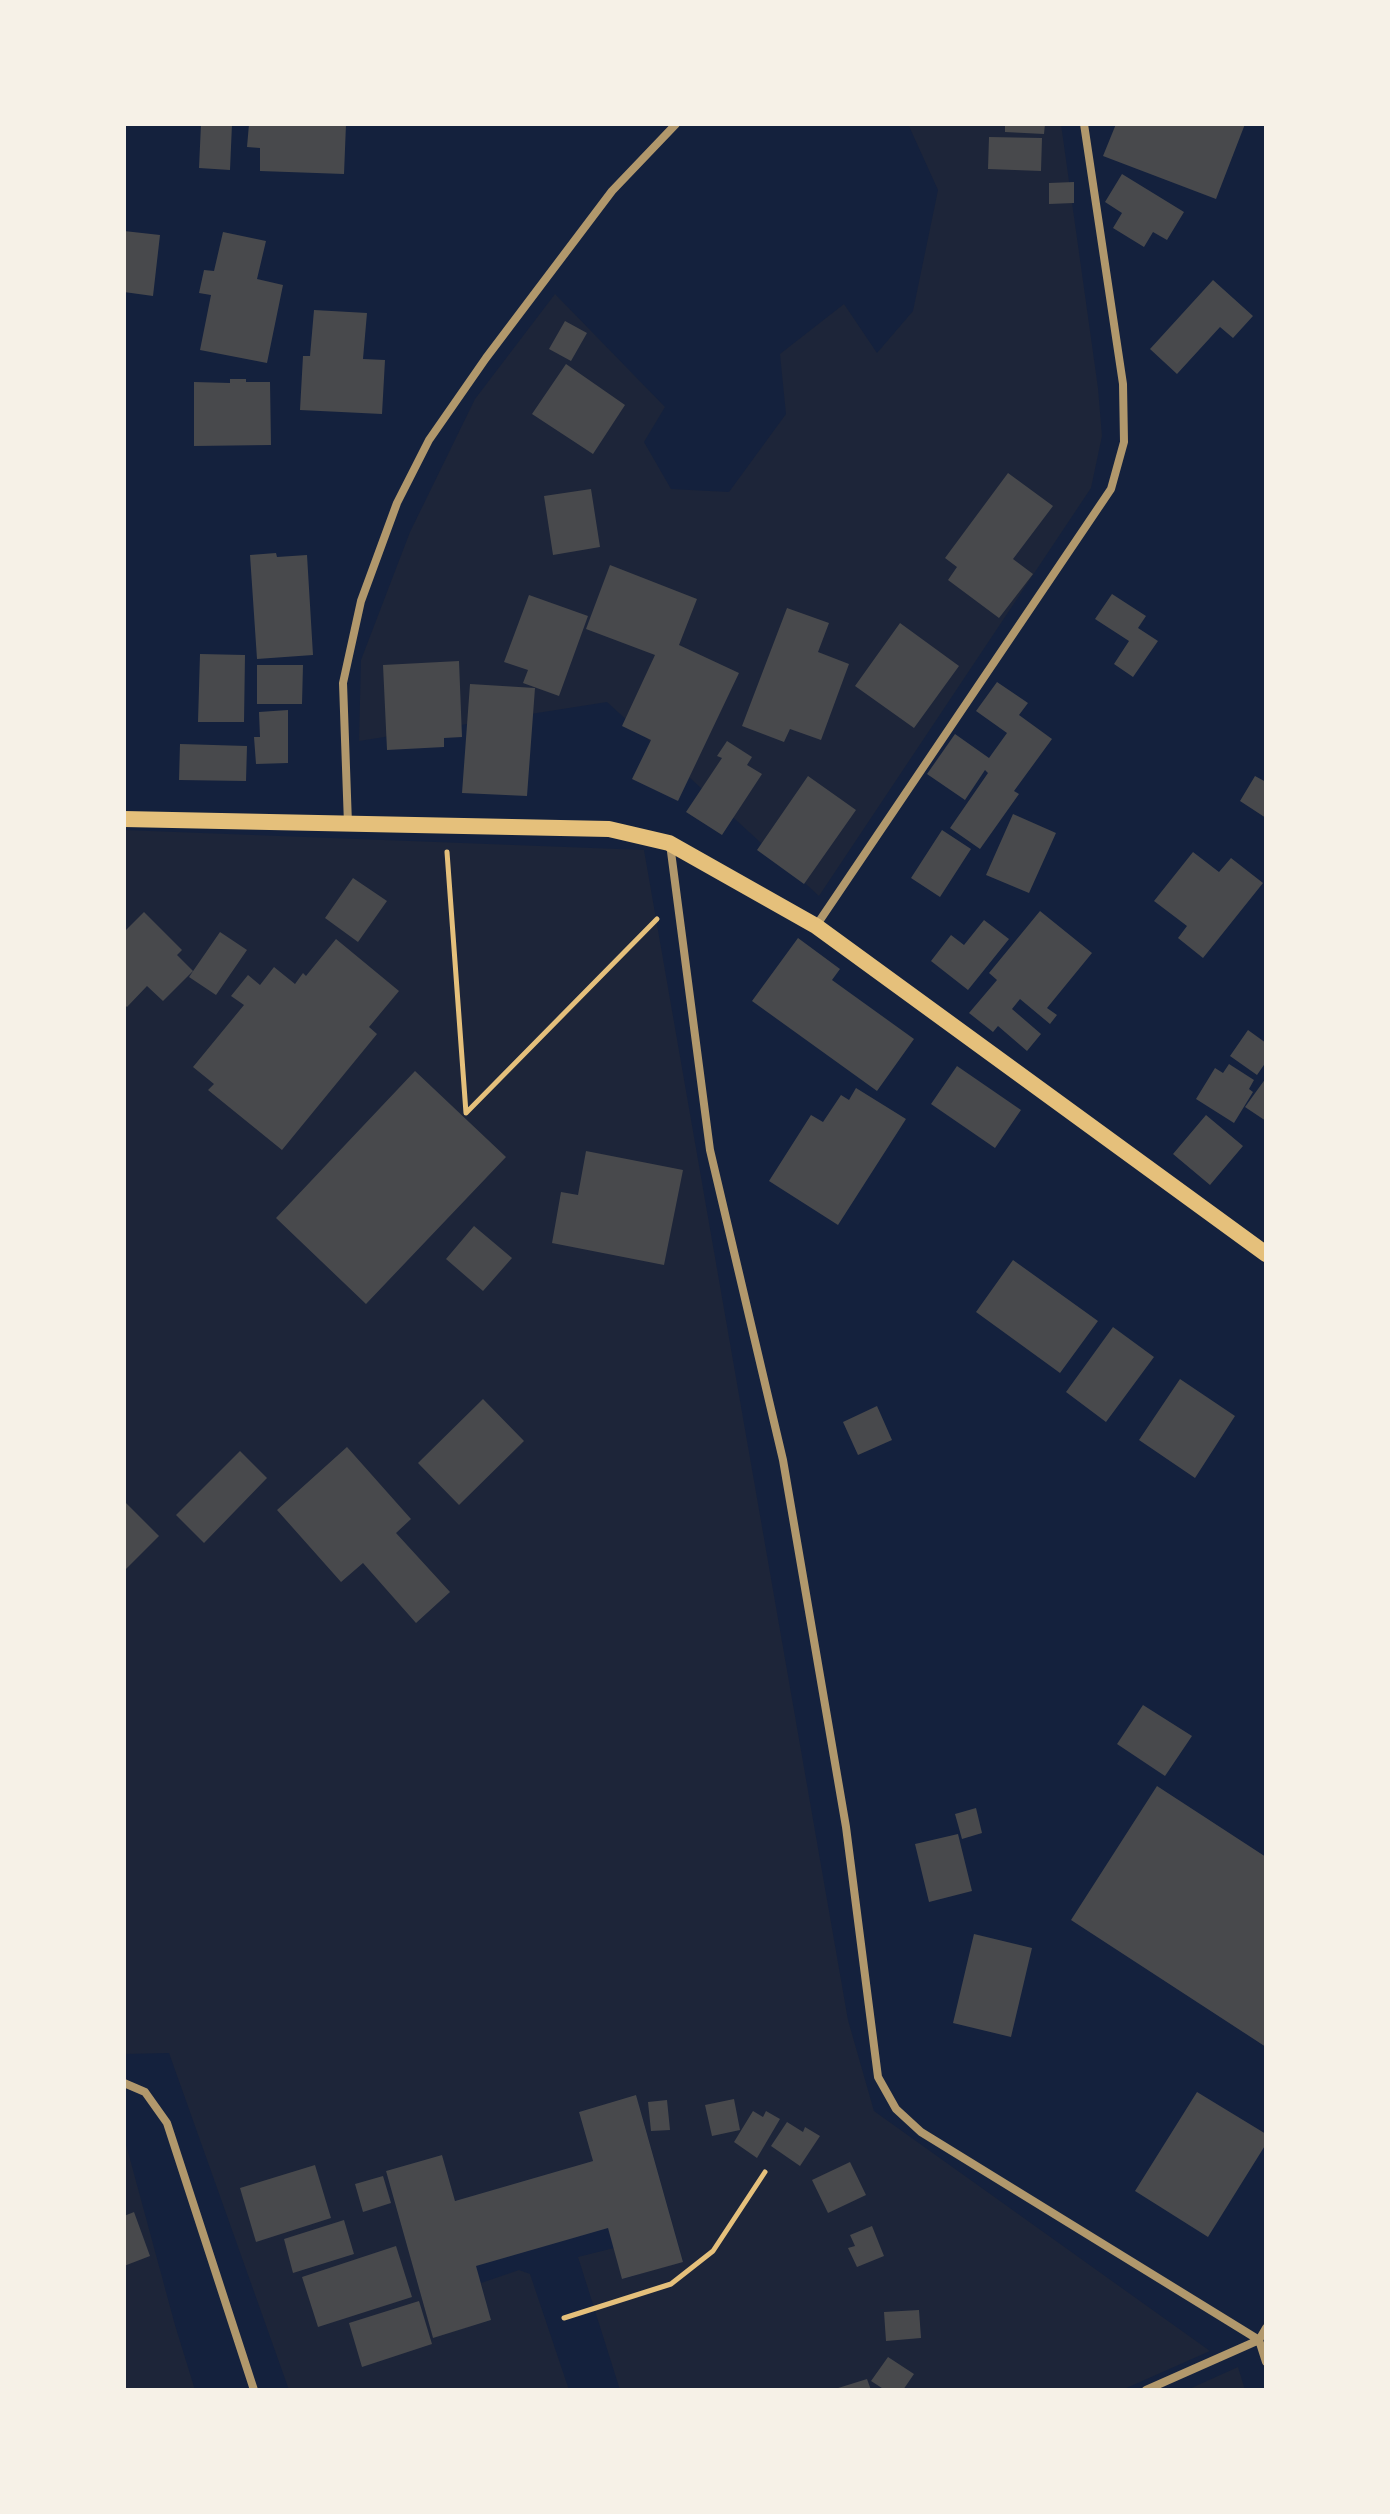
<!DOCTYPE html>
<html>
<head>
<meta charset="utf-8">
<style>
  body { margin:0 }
  #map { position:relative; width:1390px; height:2514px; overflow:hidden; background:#14213d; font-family:Raleway,sans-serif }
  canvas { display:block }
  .frame { position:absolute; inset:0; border:126px solid #f6f1e7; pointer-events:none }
</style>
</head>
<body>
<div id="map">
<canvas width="1390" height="2514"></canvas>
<div class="frame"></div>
</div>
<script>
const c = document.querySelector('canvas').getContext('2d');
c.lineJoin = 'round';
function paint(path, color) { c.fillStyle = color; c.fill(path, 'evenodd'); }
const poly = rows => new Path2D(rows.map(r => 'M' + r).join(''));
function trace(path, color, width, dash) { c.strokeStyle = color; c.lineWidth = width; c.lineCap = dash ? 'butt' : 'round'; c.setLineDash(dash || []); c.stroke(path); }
paint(poly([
  [908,124,1061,124,1098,388,1102,436,1091,488,819,896,607,702,359,741,361,660,410,532,475,399,555,294,665,407,644,442,671,489,729,492,786,414,780,354,844,304,877,353,913,311,938,190],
  [124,830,644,850,848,2020,874,2111,1210,2351,1122,2390,620,2390,578,2257,614,2248,623,2279,683,2261,636,2095,579,2112,593,2161,455,2201,442,2155,386,2171,433,2337,491,2320,481,2283,519,2270,530,2274,569,2390,289,2390,169,2053,124,2054],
  [124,2137,175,2325,195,2390,124,2390],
  [1238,2367,1245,2390,1187,2390]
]), '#1d2539');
paint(poly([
  [201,124,232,124,230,170,199,168],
  [249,124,346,124,344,174,260,171,260,148,247,147],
  [1005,124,1045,124,1044,134,1005,132],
  [1116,124,1245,124,1216,199,1103,156],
  [989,137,1042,138,1041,171,988,169],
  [1122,174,1184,212,1167,240,1153,232,1144,247,1113,228,1122,213,1105,202],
  [1074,182,1074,203,1049,204,1049,183],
  [124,231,160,235,153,296,124,292],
  [223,232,266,241,257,279,283,285,267,363,200,350,211,295,199,293,204,270,214,271],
  [1213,280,1253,316,1233,338,1220,327,1177,374,1150,349],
  [314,310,367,313,363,359,385,360,382,414,300,410,303,356,310,356],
  [565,321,587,333,571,361,549,349],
  [566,364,625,405,593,454,532,414],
  [230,379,246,379,246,382,270,382,271,445,194,446,194,382,230,383],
  [1008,473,1053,506,1013,559,1033,574,999,618,948,580,957,567,945,558],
  [591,489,600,547,553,555,544,496],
  [276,553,277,557,307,555,313,655,257,659,250,555],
  [610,565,697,599,679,645,739,673,678,801,632,779,651,740,622,726,655,655,586,629],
  [1112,594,1146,616,1138,628,1158,641,1133,677,1114,664,1129,641,1095,619],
  [529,595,588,616,559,696,523,683,528,670,504,662],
  [787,608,829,623,818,652,849,664,821,740,790,729,784,742,742,726],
  [900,623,959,666,914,728,855,686],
  [200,654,245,655,244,722,198,722],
  [459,661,462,737,444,738,444,747,387,750,383,665],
  [257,665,303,665,302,704,257,704],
  [997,682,1028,703,1019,715,1052,739,1014,791,1019,794,980,849,950,828,988,773,985,770,965,800,927,774,955,734,989,758,1007,733,976,711],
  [470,684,535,688,527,796,462,793],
  [288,710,288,763,256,764,254,737,260,737,259,712],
  [727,741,752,757,747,765,762,774,722,835,686,812,722,758,717,756],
  [180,744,247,746,246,781,179,780],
  [808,776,856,810,804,884,757,850],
  [1255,776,1266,782,1266,818,1240,801],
  [1013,814,1056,833,1029,893,986,875],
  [942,830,971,849,940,897,911,878],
  [1193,852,1219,872,1231,858,1263,883,1203,958,1178,938,1187,926,1154,901],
  [353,878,387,901,358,942,325,918],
  [1040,911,1092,953,1047,1008,1057,1015,1050,1024,1020,999,1012,1009,1041,1034,1027,1051,998,1026,993,1032,969,1013,997,980,989,973],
  [144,912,182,950,177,955,193,971,163,1001,147,986,127,1007,124,1004,124,932],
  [984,920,1009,939,968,990,931,961,951,935,964,945],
  [220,932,247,950,216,995,189,977],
  [798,938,840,969,832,980,914,1039,877,1091,752,1001],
  [336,939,399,991,369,1027,377,1034,282,1150,208,1090,214,1084,193,1067,244,1005,231,996,248,975,260,985,274,967,295,984,303,973,306,976],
  [1248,1030,1266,1043,1266,1062,1257,1075,1230,1056],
  [1229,1064,1254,1080,1249,1089,1253,1092,1234,1123,1196,1099,1215,1068,1223,1073],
  [957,1066,1021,1110,995,1148,931,1104],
  [415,1071,506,1157,366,1304,276,1218],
  [1266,1078,1266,1121,1245,1107],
  [856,1088,906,1119,838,1225,769,1181,811,1115,823,1122,841,1095,849,1100],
  [1206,1115,1243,1146,1210,1185,1173,1154],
  [586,1151,683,1170,664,1265,552,1243,561,1192,578,1195],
  [474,1226,512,1258,483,1291,446,1259],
  [1013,1260,1098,1321,1060,1373,976,1312],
  [1113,1327,1154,1357,1106,1422,1066,1392],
  [1180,1379,1235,1416,1195,1478,1139,1440],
  [483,1399,524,1441,459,1505,418,1463],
  [877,1406,892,1440,858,1455,843,1422],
  [347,1447,411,1519,396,1533,450,1592,416,1623,363,1563,341,1582,277,1510],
  [240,1451,267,1478,204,1543,176,1515],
  [124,1501,159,1536,124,1571],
  [1143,1705,1192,1736,1165,1776,1117,1744],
  [1157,1786,1266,1857,1266,2047,1071,1920],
  [976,1808,982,1833,962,1839,955,1814],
  [958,1834,972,1891,929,1902,915,1844],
  [974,1934,1032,1948,1011,2037,953,2023],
  [1197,2092,1266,2134,1266,2144,1208,2237,1135,2191],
  [636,2095,683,2262,622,2279,608,2228,476,2266,491,2320,433,2338,386,2171,442,2155,455,2201,593,2161,579,2112],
  [734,2099,740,2130,712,2136,705,2105],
  [667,2100,670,2130,651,2131,648,2102],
  [753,2111,763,2117,766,2111,780,2119,757,2158,734,2142],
  [787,2122,803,2132,805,2127,820,2136,800,2166,771,2146],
  [850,2162,866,2195,828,2213,812,2180],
  [315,2165,331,2218,256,2242,240,2188],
  [383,2176,391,2203,363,2212,355,2184],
  [134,2212,150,2256,124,2266,124,2216],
  [344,2220,354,2254,293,2273,284,2239],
  [872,2226,884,2256,857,2267,848,2248,855,2246,850,2235],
  [396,2246,412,2297,318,2327,302,2277],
  [419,2301,432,2344,362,2367,349,2323],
  [919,2310,921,2338,886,2341,884,2312],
  [888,2357,914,2374,903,2390,885,2390,871,2381],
  [867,2379,871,2390,835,2390,835,2389]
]), '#48494c');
trace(poly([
  [447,852,466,1113,657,919],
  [564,2318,671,2284,713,2251,765,2172]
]), '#e5c07b', 5);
trace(poly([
  [348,824,343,683,361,601,397,503,429,440,486,358,612,191,676,124],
  [670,844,710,1150,783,1460,846,1827,878,2077,896,2109,921,2132,1259,2340],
  [816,926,1111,489,1124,442,1123,384,1084,124],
  [124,2083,145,2092,167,2123,254,2390],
  [1266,2328,1259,2340,1266,2362],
  [1146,2390,1259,2340]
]), '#b1986c', 8);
trace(poly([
  [124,819,609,829,669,843,816,926,1266,1254]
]), '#e5c07b', 16);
</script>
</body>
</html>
